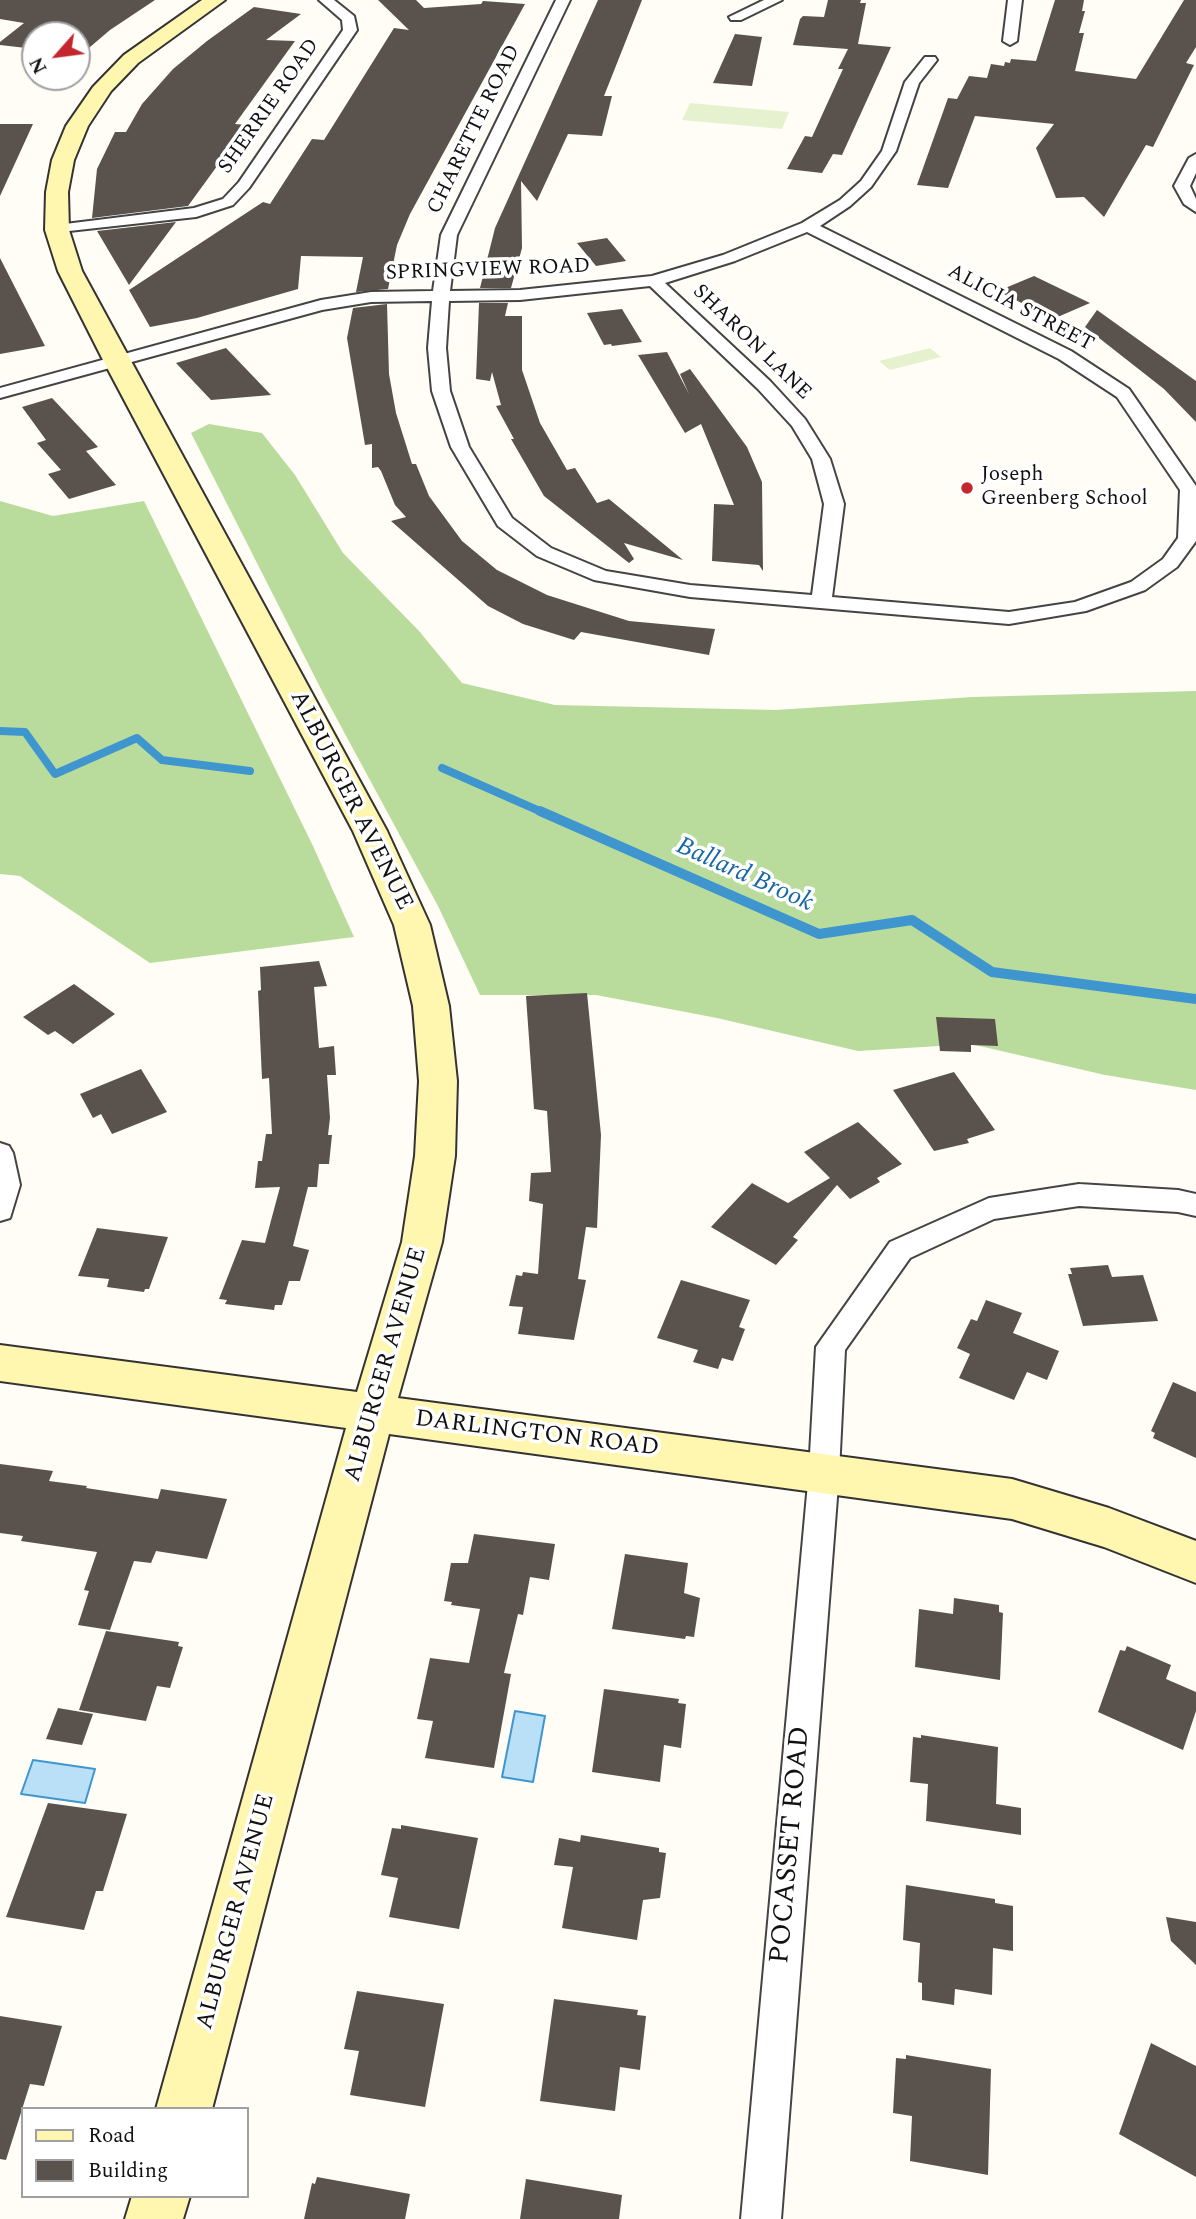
<!DOCTYPE html>
<html>
<head>
<meta charset="utf-8">
<style>
  body { margin:0 }
  #map { position:relative; width:1196px; height:2219px; overflow:hidden; background:#fffdf5; font-family:Spectral,serif }
  canvas { display:block }
  .legend { position:absolute; left:21px; top:2107px; width:228px; height:91px; box-sizing:border-box; background:#fff; border:2px solid #a0a0a0; margin:0; padding:9px 12px; list-style:none; font-size:21px; color:#111 }
  .legend li { display:flex; align-items:center; gap:14px; height:35px }
  .legend b { width:35px; border:2px solid #a0a0a0 }
  .north { position:absolute; left:21px; top:21px; width:70px; height:70px; box-sizing:border-box; background:#fff; border:2px solid #a0a0a0; border-radius:50%; rotate:242deg; font-size:19px; font-weight:700; line-height:28px; text-align:center; color:#111 }
  .north::after { content:''; display:block; margin:auto; width:24px; height:32px; background:#c4262e; clip-path:polygon(50% 0,100% 100%,50% 72%,0 100%) }
</style>
</head>
<body>
<div id="map">
<canvas width="1196" height="2219"></canvas>
<ul class="legend">
<li><b style="height:9px;background:#fff6b0"></b>Road</li>
<li><b style="height:19px;background:#5a524d"></b>Building</li>
</ul>
<div class="north">N</div>
</div>
<script>
const c = document.querySelector('canvas').getContext('2d');
c.lineJoin = 'round';
function paint(path, color) { c.fillStyle = color; c.fill(path, 'evenodd'); }
const poly = rows => new Path2D(rows.map(r => 'M' + r).join(''));
function trace(path, color, width, dash) { c.strokeStyle = color; c.lineWidth = width; c.lineCap = dash ? 'butt' : 'round'; c.setLineDash(dash || []); c.stroke(path); }
function write(font, color, halo, rows, align = 'center') {
  c.font = font + ' Spectral,serif'; c.lineWidth = 7; c.setLineDash([]); c.textBaseline = 'middle'; c.strokeStyle = halo; c.fillStyle = color; for (const [text, x, y, turn = 0] of rows) {
    c.save(); c.translate(x, y); c.rotate((+turn || 0) * Math.PI / 180); c.textAlign = isNaN(turn) ? turn : align; if (halo) c.strokeText(text, 0, 0); c.fillText(text, 0, 0); c.restore();
  }
}
paint(poly([
  [209,424,262,433,295,475,343,553,419,631,462,683,555,705,776,710,973,697,1196,691,1196,1090,1105,1075,971,1044,858,1051,717,1018,596,995,480,995,438,906,324,695,191,433],
  [0,501,53,516,144,501,313,846,354,937,150,963,20,876,0,874]
]), '#b9dc9c');
paint(poly([
  [690,103,789,112,782,129,682,120],
  [930,348,941,357,890,370,879,361]
]), '#e6f2cf');
const water = poly([
  [515,1711,545,1716,533,1782,502,1777,515,1711],
  [33,1760,95,1769,85,1803,21,1794,33,1760]
]);
paint(water, '#b9e0f7');
trace(water, '#3f96cf', 2);
trace(poly([
  [0,731,25,732,55,774,137,738,162,760,250,771],
  [442,768,544,813]
]), '#3f96cf', 8);
trace(poly([
  [540,811,819,934,912,920,992,972,1196,999]
]), '#3f96cf', 10);
paint(poly([
  [0,0,155,0,110,30,83,53,77,54,77,35,35,35,35,49,0,45,0,42,24,23,0,19],
  [378,0,416,0,424,8,481,4,483,1,525,4,410,214,397,245,388,289,356,292,363,257,301,256,298,289,197,318,150,327,129,290,263,202,270,204,312,139,324,140,394,28,409,30],
  [598,0,642,0,604,96,612,96,602,136,568,134,537,201,521,181,522,248,511,288,480,288,495,228],
  [828,0,861,0,860,3,866,3,858,44,891,47,842,155,833,154,822,173,787,169,805,136,812,137,843,69,838,69,848,49,793,45,800,19,803,16,824,17],
  [1055,0,1084,0,1082,11,1085,11,1079,33,1084,33,1075,71,1136,79,1184,0,1196,0,1196,47,1186,63,1194,65,1153,147,1146,145,1104,217,1084,197,1056,198,1036,148,1054,124,975,116,948,188,917,185,948,98,957,99,969,76,987,78,991,64,1004,66,1005,62,1010,63,1011,59,1036,61],
  [254,7,301,14,266,40,295,41,235,124,247,125,188,206,92,218,97,169,115,132,126,132,142,104,173,69,207,41],
  [735,34,762,37,752,86,713,83],
  [0,124,33,124,0,196],
  [176,222,129,285,97,231],
  [607,238,626,261,596,266,577,243],
  [0,258,24,305,45,346,0,354],
  [1034,276,1090,303,1053,319,998,291],
  [479,303,508,303,505,316,522,316,522,370,540,423,567,470,575,468,597,503,609,499,683,560,624,543,634,559,629,563,544,496,511,439,514,439,496,406,501,405,492,372,490,381,476,379],
  [387,304,389,374,396,413,412,464,416,464,429,496,462,541,497,570,547,595,629,621,715,629,709,655,581,632,574,640,523,624,488,606,391,521,406,517,395,505,381,471,378,467,372,468,372,444,365,445,347,338,353,308],
  [622,309,642,342,612,346,611,344,604,345,587,313],
  [1097,310,1196,381,1196,422,1164,389,1085,327],
  [226,348,271,395,211,400,176,363],
  [667,352,689,394,680,374,690,369,747,447,762,482,763,571,759,565,712,561,714,504,734,505,701,424,685,433,638,355],
  [52,398,98,447,86,451,116,485,69,499,48,474,61,470,37,443,46,440,22,407],
  [319,961,327,986,314,987,319,1048,334,1046,336,1075,327,1075,330,1118,328,1135,332,1135,329,1164,319,1164,317,1187,308,1187,293,1246,309,1250,300,1281,289,1281,282,1305,275,1305,274,1310,225,1304,227,1300,219,1299,242,1240,265,1243,280,1187,255,1188,258,1161,262,1161,266,1134,272,1134,269,1078,262,1079,258,991,261,990,260,967],
  [74,984,115,1014,73,1044,55,1031,48,1035,23,1017],
  [587,993,601,1135,597,1228,586,1227,578,1279,586,1280,574,1340,518,1334,523,1307,509,1306,516,1275,522,1276,523,1272,538,1274,543,1204,529,1201,531,1173,551,1172,547,1111,534,1109,526,996],
  [936,1017,995,1019,998,1046,971,1045,971,1052,940,1051],
  [141,1069,167,1112,112,1134,101,1114,93,1118,80,1094],
  [954,1072,995,1130,967,1139,969,1143,934,1151,893,1090],
  [858,1122,902,1164,877,1178,880,1182,850,1199,837,1185,793,1237,798,1240,776,1265,711,1227,752,1183,788,1203,830,1178,804,1152],
  [97,1228,168,1237,149,1289,145,1289,144,1292,107,1287,109,1279,78,1276],
  [1108,1265,1112,1277,1143,1275,1158,1321,1083,1326,1068,1274,1072,1274,1070,1268],
  [681,1280,750,1300,739,1327,745,1329,733,1361,722,1358,718,1369,693,1362,698,1350,657,1338],
  [986,1300,1022,1313,1013,1333,1059,1351,1047,1380,1027,1372,1014,1400,959,1378,970,1354,957,1348,971,1319,977,1321],
  [1173,1382,1196,1392,1196,1458,1153,1438,1155,1433,1151,1431],
  [0,1464,53,1471,49,1481,87,1486,86,1488,158,1499,161,1489,227,1499,207,1559,156,1551,151,1563,134,1561,110,1630,78,1625,89,1591,84,1590,97,1552,21,1541,23,1536,0,1533],
  [474,1534,555,1544,549,1580,530,1577,523,1615,518,1614,504,1673,511,1674,494,1768,425,1758,433,1721,417,1719,430,1658,469,1663,480,1609,451,1605,452,1602,444,1601,451,1563,468,1563],
  [625,1554,688,1563,684,1593,700,1598,694,1637,686,1636,685,1639,612,1629],
  [954,1598,999,1605,999,1612,1003,1613,1000,1680,915,1667,919,1609,953,1614],
  [106,1631,179,1642,178,1646,183,1647,170,1688,157,1686,146,1721,79,1710],
  [1127,1646,1171,1665,1166,1679,1196,1692,1196,1711,1183,1750,1098,1712,1120,1650,1125,1651],
  [604,1689,679,1699,678,1703,686,1704,681,1748,664,1745,660,1782,592,1772],
  [58,1708,93,1714,82,1745,46,1739],
  [921,1735,998,1747,996,1804,1021,1808,1021,1835,926,1821,928,1784,910,1782,913,1737,921,1738],
  [48,1803,127,1814,103,1891,96,1891,84,1930,6,1917],
  [401,1825,478,1838,459,1929,389,1917,398,1878,381,1875,392,1828,401,1829],
  [581,1835,659,1848,659,1852,666,1853,660,1898,643,1900,637,1940,562,1928,573,1867,554,1865,559,1838,580,1842],
  [906,1885,995,1899,995,1903,1013,1906,1013,1951,993,1948,992,1995,955,1989,954,2005,922,2000,922,1983,918,1982,920,1943,903,1940],
  [1166,1917,1196,1922,1196,1965,1171,1941],
  [357,1991,444,2004,425,2107,350,2095,359,2051,344,2049],
  [554,1999,638,2010,637,2015,646,2016,640,2070,620,2067,615,2111,540,2101],
  [0,2016,62,2026,44,2086,30,2084,6,2160,0,2159],
  [1151,2043,1196,2066,1196,2177,1119,2134],
  [906,2055,991,2069,988,2175,910,2161,912,2116,893,2113,896,2058,906,2059],
  [317,2177,410,2194,405,2219,304,2219,312,2183,315,2184],
  [526,2179,622,2195,619,2219,520,2219]
]), '#5a524d');
const street = poly([
  [319,0,334,0,354,16,357,30,249,188,233,205,196,217,51,233,49,230,57,225,194,208,223,199,239,182,343,30,342,20,319,0],
  [556,0,570,0,457,235,450,291,520,290,652,276,723,255,802,223,840,200,861,181,882,151,905,82,925,57,935,57,937,60,919,83,896,151,871,187,850,206,820,226,1071,351,1129,389,1196,486,1196,541,1177,567,1145,590,1086,611,1009,624,690,597,594,580,537,556,498,526,451,447,432,391,428,348,432,301,371,302,322,310,0,398,0,388,321,300,371,292,433,291,441,235,556,0],
  [807,232,1059,359,1117,397,1180,490,1178,538,1163,559,1131,582,1075,602,1009,612,832,597,844,504,830,459,805,419,770,381,665,283,735,261,807,232],
  [650,286,758,389,792,426,812,459,824,504,812,595,690,585,606,571,551,548,512,518,469,447,450,391,446,348,449,301,520,300,650,286],
  [764,0,782,0,741,20,731,20,729,17,764,0],
  [1008,0,1022,0,1017,41,1010,45,1003,41,1008,0],
  [1196,154,1196,173,1190,186,1196,199,1196,212,1184,204,1174,186,1189,158,1196,154],
  [0,1143,9,1146,13,1153,20,1185,10,1218,0,1221,0,1143],
  [1079,1184,1178,1190,1196,1194,1196,1216,1178,1212,1079,1206,994,1219,910,1258,845,1350,839,1472,781,2219,741,2219,809,1472,816,1347,890,1242,989,1198,1079,1184]
]);
const secondary = poly([
  [202,0,225,0,138,63,111,91,88,126,74,160,68,192,69,230,82,271,387,831,430,925,449,1006,457,1081,455,1156,442,1242,398,1398,1012,1479,1109,1508,1196,1541,1196,1583,1104,1547,1012,1519,389,1434,212,2109,156,2109,346,1428,0,1381,0,1345,357,1392,402,1242,415,1156,419,1081,413,1006,394,925,353,831,103,360,58,271,45,230,46,192,52,160,66,126,93,87,124,55,202,0],
  [132,2196,190,2196,183,2219,125,2219,132,2196]
]);
trace(street, '#444', 4);
trace(secondary, '#333', 4);
paint(street, '#fff');
paint(secondary, '#fff6b0');
for (const [x, y, r, color] of [
  [967,488,7,"#c4262e"]
]) { const dot = new Path2D(); dot.arc(x, y, r, 0, 2 * Math.PI); c.fillStyle = color; c.fill(dot); trace(dot, '#fff', 2.5); }
write('21px', '#111', '#fff', [
  ["SHERRIE ROAD",270,107,-55],
  ["CHARETTE ROAD",475,130,-64],
  ["SPRINGVIEW ROAD",488,271,-2],
  ["ALICIA STREET",1020,309,28],
  ["SHARON LANE",751,343,44]
]);
write('21px', '#111', '#fff', [
  ["Joseph",981,476],
  ["Greenberg School",981,500]
], 'left');
write('24px', '#111', '#fff', [
  ["ALBURGER AVENUE",350,801,63],
  ["ALBURGER AVENUE",387,1365,-74],
  ["DARLINGTON ROAD",537,1435,7],
  ["ALBURGER AVENUE",237,1912,-75]
]);
write('italic 26px', '#1768a6', '#fff', [
  ["Ballard Brook",744,876,24]
]);
write('28px', '#111', '#fff', [
  ["POCASSET ROAD",792,1845,-85]
]);
</script>
</body>
</html>
